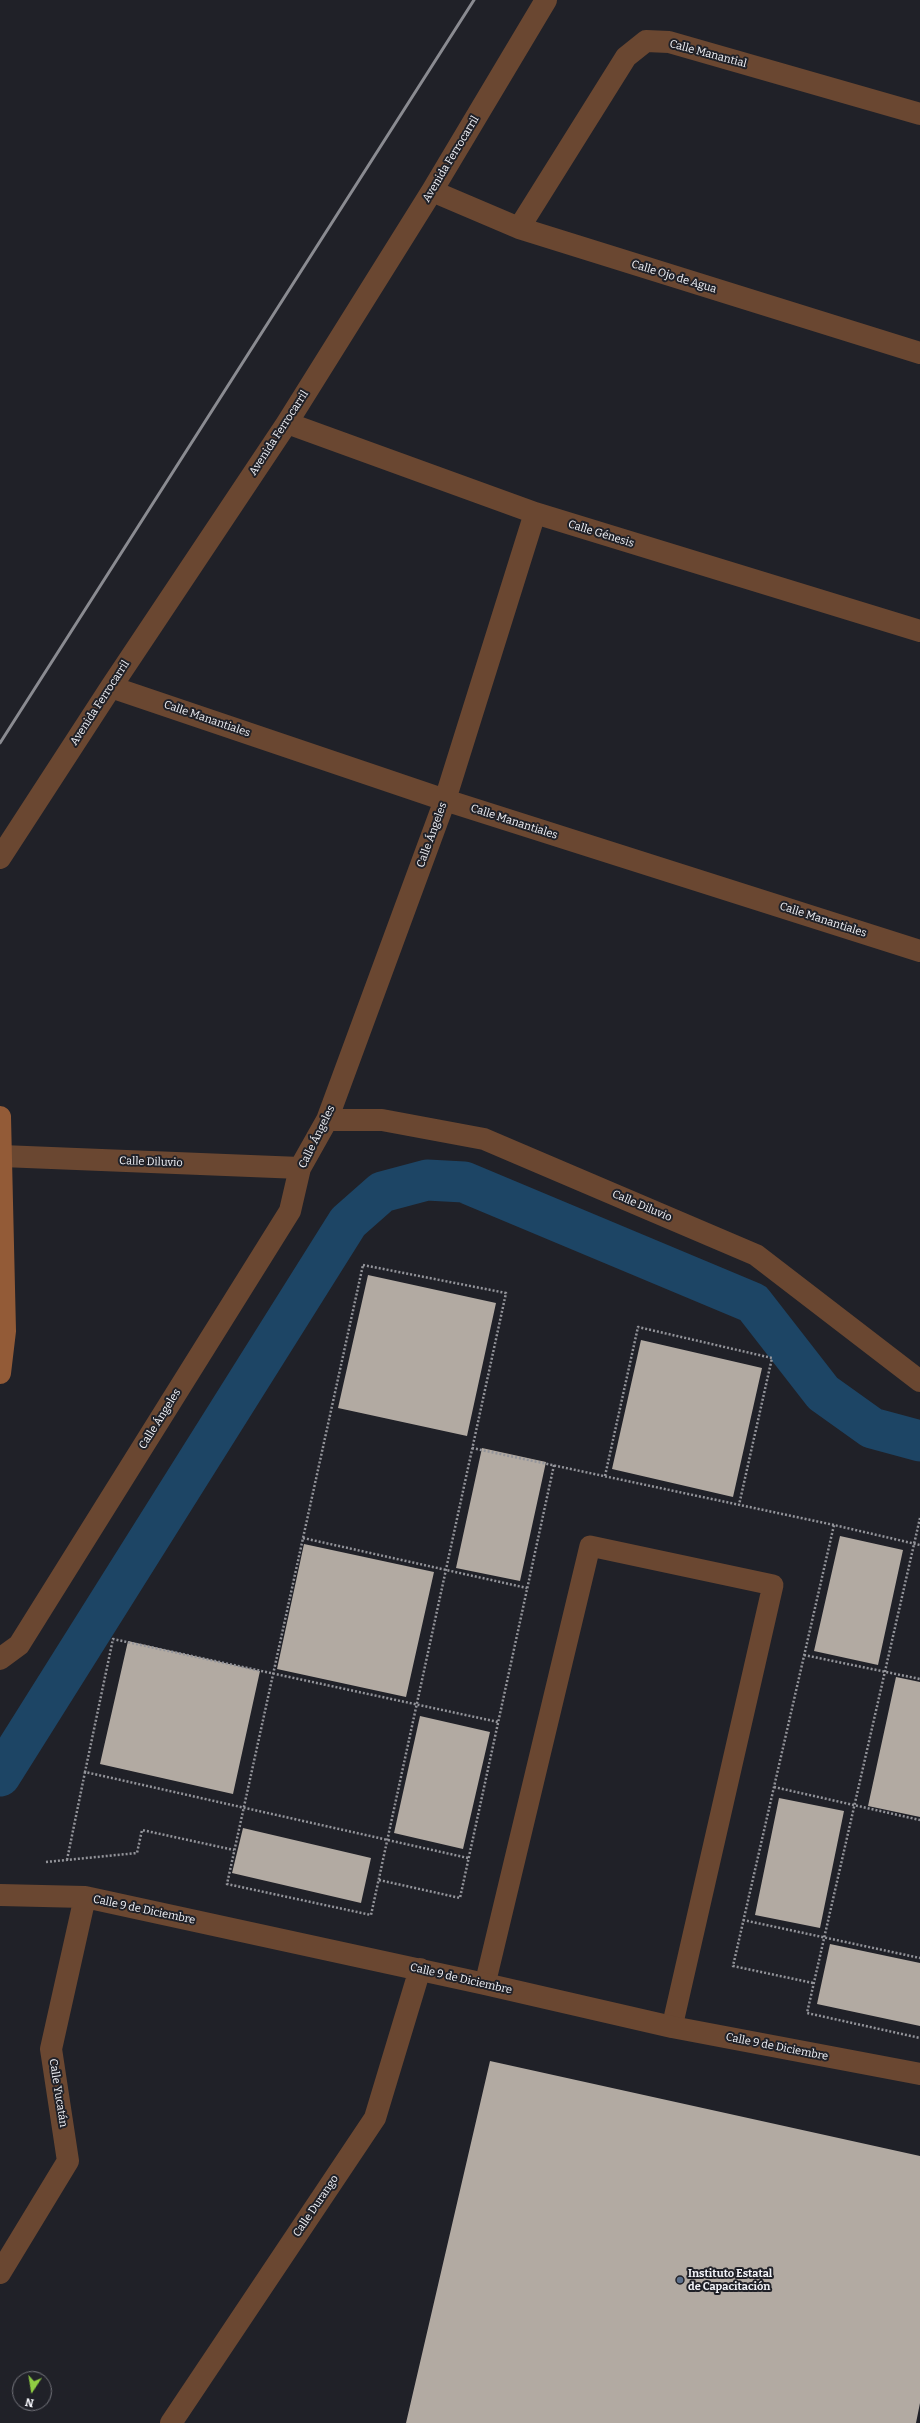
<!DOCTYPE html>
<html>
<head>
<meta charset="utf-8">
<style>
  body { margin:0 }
  #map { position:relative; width:920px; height:2423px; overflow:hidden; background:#202128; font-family:Bitter,serif }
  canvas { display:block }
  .north { position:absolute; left:12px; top:2371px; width:40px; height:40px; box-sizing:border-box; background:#202128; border:1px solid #74757c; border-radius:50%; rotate:192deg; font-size:11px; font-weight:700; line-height:16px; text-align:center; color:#f3f4f9 }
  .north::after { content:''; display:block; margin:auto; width:14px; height:18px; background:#8fcd42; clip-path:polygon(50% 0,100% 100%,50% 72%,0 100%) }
</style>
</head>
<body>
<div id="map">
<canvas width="920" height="2423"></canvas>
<div class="north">N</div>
</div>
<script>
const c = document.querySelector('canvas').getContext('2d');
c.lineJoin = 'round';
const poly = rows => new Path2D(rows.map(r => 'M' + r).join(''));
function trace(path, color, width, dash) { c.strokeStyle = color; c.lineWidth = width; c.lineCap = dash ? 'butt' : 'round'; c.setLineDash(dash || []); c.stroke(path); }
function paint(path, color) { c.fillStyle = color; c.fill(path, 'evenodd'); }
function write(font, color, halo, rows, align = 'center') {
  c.font = font + ' Bitter,serif'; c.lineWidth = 4; c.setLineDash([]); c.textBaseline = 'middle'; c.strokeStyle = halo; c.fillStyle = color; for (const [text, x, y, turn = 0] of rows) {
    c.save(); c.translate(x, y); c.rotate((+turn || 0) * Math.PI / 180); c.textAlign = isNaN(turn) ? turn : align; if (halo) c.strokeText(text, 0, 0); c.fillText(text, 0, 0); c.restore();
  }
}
trace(poly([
  [0,1776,348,1222,382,1192,427,1180,464,1182,753,1303,823,1393,872,1428,920,1441]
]), '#1d4565', 41);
paint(poly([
  [368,1275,496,1303,467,1436,338,1408],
  [641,1340,762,1368,733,1497,612,1469],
  [482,1448,546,1462,520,1581,456,1568],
  [840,1536,903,1550,878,1665,814,1651],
  [304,1544,434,1572,406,1697,277,1669],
  [128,1641,260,1671,233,1794,100,1764],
  [896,1677,920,1682,920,1817,868,1806],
  [420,1716,490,1732,463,1849,394,1833],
  [779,1798,844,1811,820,1928,755,1915],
  [243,1828,371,1858,361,1903,232,1873],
  [830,1944,920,1963,920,2026,817,2004],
  [490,2061,920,2156,920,2403,916,2423,406,2423]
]), '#b2aaa2');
trace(poly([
  [363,1265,506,1293,371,1915,227,1884,363,1265],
  [472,1448,834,1525],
  [605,1476,638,1327,772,1358,739,1505],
  [920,1518,807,2013,920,2038],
  [303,1538,527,1588],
  [804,1655,920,1679],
  [774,1787,920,1820],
  [468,1858,85,1772,113,1639,498,1722],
  [67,1860,85,1772],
  [46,1862,137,1853,142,1830,234,1850],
  [379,1880,460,1898,554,1465],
  [743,1920,920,1958],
  [813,1983,733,1966,834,1525,920,1545]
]), '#93949a', 2.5, [2, 2]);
trace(poly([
  [485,1984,590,1546,773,1585,672,2027]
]), '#6a4731', 21);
trace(poly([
  [432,191,519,228,920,353],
  [519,228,626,57,646,41,669,42,920,114],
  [287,423,535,513,920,631],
  [111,687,445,800,920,951],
  [0,858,111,687,287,423,432,191,546,0],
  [327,1120,382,1120,484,1139,756,1255,920,1381],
  [2,1156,300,1168],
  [0,1659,19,1645,290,1211,300,1168,327,1120,445,800,535,513],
  [0,1895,85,1897,485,1984,672,2027,920,2074],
  [0,2273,68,2161,51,2049,85,1897],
  [171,2423,375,2118,420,1969]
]), '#6a4731', 22);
trace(poly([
  [0,1117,5,1331,0,1373]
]), '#935b37', 22);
trace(poly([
  [0,743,474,0]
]), '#8a8b91', 3);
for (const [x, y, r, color] of [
  [680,2280,4,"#5c6f8a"]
]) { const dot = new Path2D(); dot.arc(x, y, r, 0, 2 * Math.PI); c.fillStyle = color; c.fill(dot); trace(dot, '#202128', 1.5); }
write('11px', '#f3f4f9', '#202128', [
  ["Calle Manantial",708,54,15],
  ["Avenida Ferrocarril",451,159,-59],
  ["Calle Ojo de Agua",674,277,17],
  ["Avenida Ferrocarril",279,433,-57],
  ["Calle Génesis",601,534,17],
  ["Avenida Ferrocarril",100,703,-57],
  ["Calle Manantiales",207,719,19],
  ["Calle Manantiales",514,822,18],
  ["Calle Ángeles",432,835,-70],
  ["Calle Manantiales",823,920,18],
  ["Calle Ángeles",317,1137,-64],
  ["Calle Diluvio",151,1162,2],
  ["Calle Diluvio",642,1206,23],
  ["Calle Ángeles",160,1419,-58],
  ["Calle 9 de Diciembre",144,1910,12],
  ["Calle 9 de Diciembre",461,1979,13],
  ["Calle 9 de Diciembre",777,2047,11],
  ["Calle Yucatán",58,2093,81],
  ["Calle Durango",316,2206,-56]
]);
write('bold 11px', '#f3f4f9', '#202128', [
  ["Instituto Estatal",688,2274],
  ["de Capacitación",688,2287]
], 'left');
</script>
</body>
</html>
